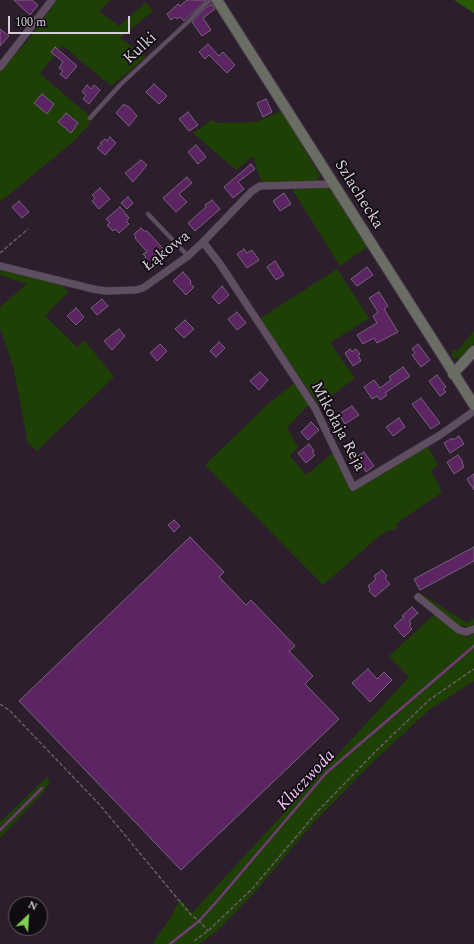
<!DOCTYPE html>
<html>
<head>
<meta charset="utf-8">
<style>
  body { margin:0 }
  #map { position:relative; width:474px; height:944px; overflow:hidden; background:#2d1e2e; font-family:Spectral,serif }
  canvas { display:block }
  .north { position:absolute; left:8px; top:896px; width:40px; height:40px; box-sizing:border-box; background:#110b12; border:1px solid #605961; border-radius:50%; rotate:25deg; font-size:11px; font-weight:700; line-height:16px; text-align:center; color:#d7cdd8 }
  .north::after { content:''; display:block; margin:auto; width:14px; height:18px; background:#80d051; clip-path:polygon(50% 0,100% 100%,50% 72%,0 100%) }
  .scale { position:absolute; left:8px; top:16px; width:122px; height:18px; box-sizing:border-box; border:2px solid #d7cdd8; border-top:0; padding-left:5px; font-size:12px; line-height:14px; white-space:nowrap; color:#d7cdd8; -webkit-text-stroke:3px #110b12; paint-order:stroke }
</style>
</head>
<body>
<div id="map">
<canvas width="474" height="944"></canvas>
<div class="north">N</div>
<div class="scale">100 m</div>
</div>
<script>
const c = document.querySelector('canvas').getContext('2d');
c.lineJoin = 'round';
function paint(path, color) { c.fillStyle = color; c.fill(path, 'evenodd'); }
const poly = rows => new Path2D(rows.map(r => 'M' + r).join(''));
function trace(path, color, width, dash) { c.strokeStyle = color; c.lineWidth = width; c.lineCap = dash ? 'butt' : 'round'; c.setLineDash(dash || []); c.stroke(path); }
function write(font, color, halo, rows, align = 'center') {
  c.font = font + ' Spectral,serif'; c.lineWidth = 3.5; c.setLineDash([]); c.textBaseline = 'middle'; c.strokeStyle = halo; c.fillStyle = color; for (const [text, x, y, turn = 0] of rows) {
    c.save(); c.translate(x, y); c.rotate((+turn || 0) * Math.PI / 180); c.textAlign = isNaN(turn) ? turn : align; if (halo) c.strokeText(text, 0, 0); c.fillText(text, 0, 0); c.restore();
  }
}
paint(poly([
  [57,0,111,0,99,11,119,26,146,2,153,11,120,38,146,57,111,86,62,45,40,74,89,115,90,124,74,141,0,202,0,71,29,39],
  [282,111,320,176,316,181,262,182,260,179,253,156,236,170,193,133,212,120,218,123,256,122],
  [329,187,367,247,340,266,292,189],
  [2,269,62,285,65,288,68,292,45,316,77,347,84,340,114,377,37,451,28,443,13,366,0,328,0,307,27,284,0,275,0,271],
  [337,269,369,318,330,343,355,378,319,405,259,319],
  [474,331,474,344,462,358,452,358,452,350,457,351],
  [294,383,309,404,287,428,298,447,290,456,306,475,333,453,352,489,427,445,438,465,431,470,442,492,396,524,398,528,383,533,323,585,205,465,267,405],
  [420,593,467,623,474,618,474,624,469,627,458,625,418,595],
  [435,614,467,637,474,633,474,681,429,710,374,761,315,821,255,892,216,932,199,944,152,944,171,917,180,899,192,913,409,677,389,656],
  [47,777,50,781,44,792,0,838,0,822]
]), '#1e4005');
paint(poly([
  [454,0,474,0,474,13]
]), '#295803');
trace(poly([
  [0,830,42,788],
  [170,944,199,921,218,900,326,773,474,646]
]), '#733a7a', 2.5);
const building = poly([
  [14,0,32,0,38,5,30,15,14,0],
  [187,0,206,0,184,21,180,17,177,19,175,17,171,20,167,14,178,4,180,6,187,0],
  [212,4,215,9,203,18,211,30,202,36,192,22,205,8,212,4],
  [0,29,9,36,0,46,0,29],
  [208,44,219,56,223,52,235,65,227,73,209,55,205,59,199,52,208,44],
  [55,47,77,66,66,79,60,74,63,71,59,68,63,62,51,52,55,47],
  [154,84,167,96,159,104,146,92,154,84],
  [87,85,91,89,94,85,100,90,89,104,83,99,86,95,82,92,87,85],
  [42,94,54,104,47,114,34,103,42,94],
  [266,99,272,112,263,117,257,103,266,99],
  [123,105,125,105,129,107,137,116,129,126,116,113,123,105],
  [188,112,198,125,189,131,179,119,188,112],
  [66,113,78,123,71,133,58,122,66,113],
  [110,137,116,143,105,155,97,148,102,144,100,143,105,139,107,141,110,137],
  [196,145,206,157,198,164,188,152,196,145],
  [141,160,147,165,133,182,125,173,141,160],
  [251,164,255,169,238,182,244,189,233,198,224,187,251,164],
  [187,177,192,183,179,194,187,202,176,212,163,198,187,177],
  [100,188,110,199,99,209,92,201,95,198,92,195,100,188],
  [284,193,291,204,280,211,273,201,284,193],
  [128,197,133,203,127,209,121,203,128,197],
  [212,200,220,209,195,231,188,223,206,207,205,205,212,200],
  [19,201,29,212,22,218,12,207,19,201],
  [120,207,129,218,126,221,129,224,119,233,115,229,113,231,107,225,110,223,106,219,120,207],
  [141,228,144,231,147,231,166,252,161,257,163,259,152,269,143,259,146,257,143,254,147,252,135,238,136,237,134,234,141,228],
  [244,249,247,253,252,250,259,260,247,268,237,254,244,249],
  [275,261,284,275,276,280,267,267,275,261],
  [367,267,373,275,357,286,351,279,367,267],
  [183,272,191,281,190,283,194,287,186,295,173,281,183,272],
  [222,286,229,295,219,304,212,297,222,286],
  [379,292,388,306,384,309,398,332,377,343,374,338,363,344,357,335,377,323,373,316,378,312,369,298,379,292],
  [102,299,108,306,97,315,91,308,102,299],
  [76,308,84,317,76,325,67,316,76,308],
  [237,312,246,323,237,330,228,319,237,312],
  [185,320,194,329,184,338,175,329,185,320],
  [119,329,125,336,112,350,104,341,119,329],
  [219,342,225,348,216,357,210,351,219,342],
  [160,344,167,351,157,361,150,353,160,344],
  [418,344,430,360,421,367,412,355,415,353,412,349,418,344],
  [350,349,352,352,356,349,360,354,358,355,361,361,353,366,345,353,350,349],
  [403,367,410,376,385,393,387,395,380,400,377,396,372,399,364,387,374,380,380,388,391,380,389,377,403,367],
  [260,372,268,380,259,390,250,381,260,372],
  [437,375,446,387,443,389,446,392,440,396,429,381,437,375],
  [421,398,440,423,431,429,412,404,421,398],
  [352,406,359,415,345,424,339,414,352,406],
  [399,418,405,427,393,436,386,427,399,418],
  [311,422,319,430,308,440,301,432,311,422],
  [459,436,464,444,450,453,444,443,452,438,453,440,459,436],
  [309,444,314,451,312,452,315,455,306,463,298,453,309,444],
  [364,452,374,466,366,472,356,457,364,452],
  [458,455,463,462,462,463,464,467,454,474,447,462,458,455],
  [474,474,474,490,467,479,474,474],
  [174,520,180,526,174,532,168,525,174,520],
  [190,537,224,572,219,577,246,605,251,600,295,646,289,651,313,676,305,684,339,719,181,870,19,701,190,537],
  [474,547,474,561,420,590,414,579,474,547],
  [382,570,387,576,385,578,390,584,375,597,369,591,370,589,368,586,376,579,374,576,382,570],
  [412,607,418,613,409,621,411,624,409,626,412,629,404,637,394,626,404,617,402,616,412,607],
  [368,669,377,679,384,672,392,680,370,702,352,683,368,669]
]);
paint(building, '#5c2463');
trace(building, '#756477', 1);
const lane = poly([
  [90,118,121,84,190,20,203,6,211,0],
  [148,214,188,256]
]);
const street = poly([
  [0,67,52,0],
  [203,242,220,264,315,408,353,487,440,435,474,411],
  [0,266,93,289,106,291,136,290,143,288,153,281,188,256,203,242,252,191,260,186,333,184],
  [418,597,459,630,466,632,474,629]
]);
const secondary = poly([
  [217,0,474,405],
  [453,374,474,351]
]);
trace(lane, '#473b48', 5);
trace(street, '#473b48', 8);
trace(secondary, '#473b48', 12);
trace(poly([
  [0,253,28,229],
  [0,704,9,710,100,805,191,915,199,921,208,931],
  [194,941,208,931,253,888,316,813,375,752,429,700,474,669]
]), '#685b69', 1.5, [4, 2]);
trace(lane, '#5f4e61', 3.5);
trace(street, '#5f4e61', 7);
trace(secondary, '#696d63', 10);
write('16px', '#d7cdd8', '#110b12', [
  ["Kulki",141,49,-43],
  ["Szlachecka",358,195,58],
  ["Łąkowa",167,252,-38],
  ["Mikołaja Reja",337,427,62]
]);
write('italic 17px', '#f5c5fb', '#110b12', [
  ["Kluczwoda",307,781,-47]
]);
</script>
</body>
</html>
